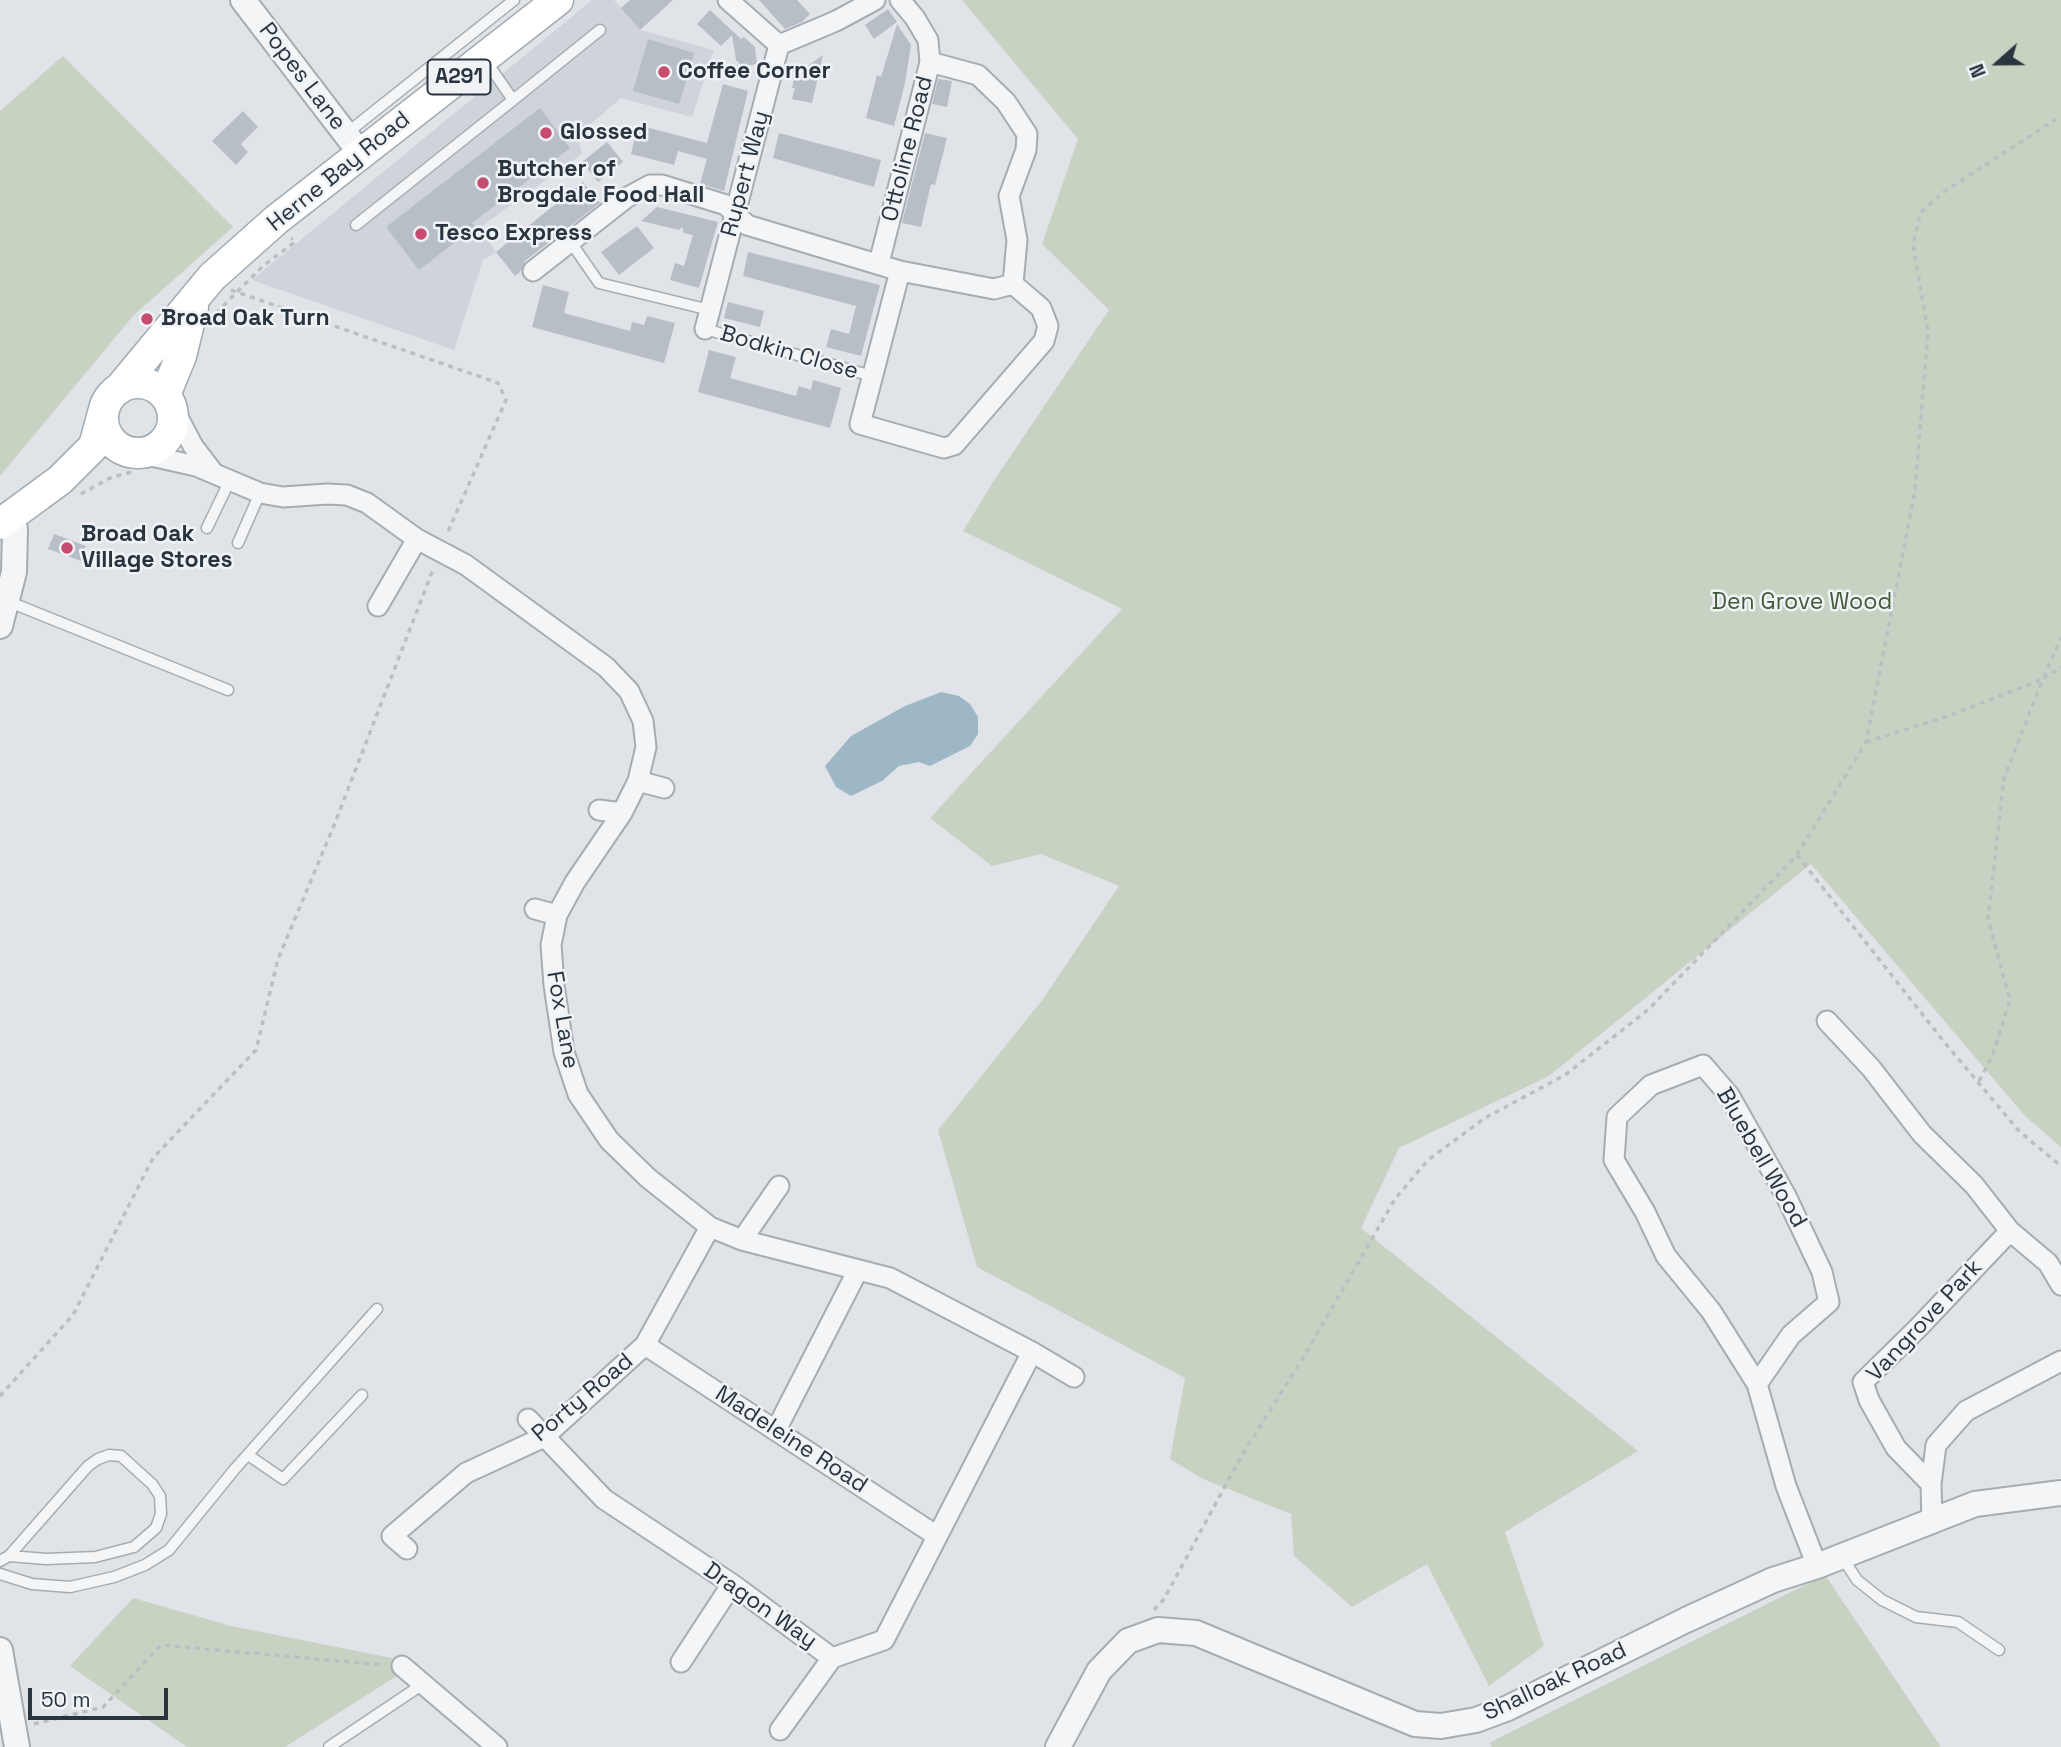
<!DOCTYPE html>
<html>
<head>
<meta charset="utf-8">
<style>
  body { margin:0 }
  #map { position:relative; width:2061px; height:1747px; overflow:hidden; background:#e0e4e8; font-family:"Space Grotesk",sans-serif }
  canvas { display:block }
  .north { position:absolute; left:1963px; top:28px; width:70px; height:70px; -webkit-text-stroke:5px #eff3f6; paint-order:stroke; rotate:249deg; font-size:19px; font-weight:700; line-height:28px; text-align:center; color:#29343f }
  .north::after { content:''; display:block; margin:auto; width:24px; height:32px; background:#29343f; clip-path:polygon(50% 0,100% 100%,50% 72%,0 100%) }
  .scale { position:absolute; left:28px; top:1688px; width:140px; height:32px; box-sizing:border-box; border:4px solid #29343f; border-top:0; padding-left:9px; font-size:21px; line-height:24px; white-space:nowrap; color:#29343f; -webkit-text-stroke:5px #eff3f6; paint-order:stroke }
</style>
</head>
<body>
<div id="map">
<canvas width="2061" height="1747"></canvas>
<div class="north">N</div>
<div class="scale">50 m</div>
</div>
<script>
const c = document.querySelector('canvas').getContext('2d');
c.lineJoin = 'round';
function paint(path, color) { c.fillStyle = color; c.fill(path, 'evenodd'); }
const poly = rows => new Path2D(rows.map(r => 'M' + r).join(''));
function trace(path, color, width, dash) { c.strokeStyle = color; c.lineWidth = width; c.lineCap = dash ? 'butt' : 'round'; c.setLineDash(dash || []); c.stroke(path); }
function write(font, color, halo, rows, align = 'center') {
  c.font = font + ' "Space Grotesk",sans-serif'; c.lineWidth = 5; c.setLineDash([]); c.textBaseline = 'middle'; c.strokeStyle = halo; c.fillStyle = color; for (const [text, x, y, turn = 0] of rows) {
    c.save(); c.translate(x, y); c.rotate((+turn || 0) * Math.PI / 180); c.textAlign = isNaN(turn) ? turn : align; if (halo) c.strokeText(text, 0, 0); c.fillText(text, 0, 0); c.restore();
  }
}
paint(poly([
  [592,0,614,0,640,30,714,50,692,117,621,98,578,135,582,154,479,228,496,252,483,260,454,350,252,280]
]), '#ced4da');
paint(poly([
  [962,0,2061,0,2061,1147,2025,1116,1811,864,1549,1076,1399,1148,1361,1228,1638,1451,1505,1532,1544,1646,1489,1686,1427,1564,1352,1607,1294,1556,1291,1514,1203,1479,1170,1459,1185,1378,977,1267,938,1130,1043,999,1119,886,1041,854,992,866,930,818,1122,609,963,531,993,482,1109,310,1042,244,1078,139],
  [63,56,233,227,133,316,0,476,0,111],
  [1825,1575,1941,1747,1492,1747,1489,1743],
  [133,1598,231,1626,417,1663,285,1747,187,1747,70,1666]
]), '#c8d2c2');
paint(poly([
  [941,692,959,696,970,704,978,717,978,734,970,746,930,766,919,762,899,766,882,781,851,796,836,787,825,766,851,736,905,706]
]), '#9db7c7');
paint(poly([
  [630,0,673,0,640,30,621,8],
  [759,0,797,0,810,14,802,22,785,29],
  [888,9,897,22,874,39,865,25],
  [710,10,741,39,744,37,755,47,757,64,742,66,736,60,732,35,721,46,697,24],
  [897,24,911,45,905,83,894,126,866,118,877,75,881,77],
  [648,39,694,53,689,71,677,72,688,75,679,104,633,91],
  [823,55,812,103,792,99,795,88,792,88,797,64,802,70],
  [938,79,952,81,947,107,932,104],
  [723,84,748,91,724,191,700,184,707,159,678,151,674,165,631,154,638,125,707,143],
  [540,108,570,148,472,223,475,227,419,270,386,227],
  [243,111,258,127,241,144,248,152,236,165,212,141],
  [779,133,881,160,874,187,773,158],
  [925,133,947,138,935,185,931,184,921,227,902,223],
  [607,142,623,162,598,182,582,162],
  [583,182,600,203,525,261,521,271,515,276,496,252],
  [657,207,718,222,699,288,670,280,675,263,684,266,693,235,684,233,682,227,679,230,641,221],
  [637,226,654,248,619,275,601,252],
  [748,252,880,285,861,356,826,347,831,329,849,334,856,306,743,276],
  [543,285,569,292,564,313,630,331,632,322,644,325,647,316,675,323,664,363,532,327],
  [728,302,764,311,760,327,724,318],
  [709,350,736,357,730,378,796,396,799,386,811,390,813,380,841,388,830,428,698,392],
  [54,534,86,546,81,561,48,549]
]), '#b8bec5');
const service = poly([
  [486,61,513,100,600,30],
  [347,133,514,0],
  [356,225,513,100],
  [570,241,599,283,710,310],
  [705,329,872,376],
  [207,528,229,482],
  [238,543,260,493],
  [7,601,228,690],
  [248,1455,283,1479,362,1395],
  [1842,1557,1857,1580,1882,1600,1916,1617,1958,1622,1999,1650],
  [0,1561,9,1556,88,1466,98,1459,109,1455,121,1456,152,1484,160,1496,161,1514,156,1528,134,1547,95,1557,46,1559,9,1556],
  [0,1574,32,1584,70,1587,114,1577,145,1565,169,1550,234,1470,377,1309],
  [329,1747,423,1684]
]);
const minor = poly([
  [779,45,836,21,875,0],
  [930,62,978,75,1006,102,1027,134,1026,150,1009,196,1017,240,1013,284],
  [879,263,930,62,928,40,915,18,900,0],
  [533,271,626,198,650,185,662,185,726,205,747,225,900,271,994,289,1013,284],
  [900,271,860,424,944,448,954,445,1044,341,1048,326,1041,308,1013,284],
  [705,329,779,45,728,0],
  [169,400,193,446,212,471],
  [142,454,196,466,260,493,283,497,327,494,347,495,367,503,417,539,466,565,606,667,629,691,643,721,646,747,638,781,622,813,575,882,557,915,551,945,554,985,564,1052,578,1094,609,1140,648,1178,710,1227,742,1240,890,1278,1032,1352,1074,1377],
  [378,606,417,539],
  [638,781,664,788],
  [599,810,622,813],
  [535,909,557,915],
  [1827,1021,1871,1068,1922,1134,1974,1185,2010,1231,2048,1263,2061,1285],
  [1703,1065,1729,1095,1786,1196,1822,1272,1829,1302,1791,1335,1757,1384,1711,1311,1666,1256,1645,1212,1614,1160,1617,1117,1651,1085,1703,1065],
  [2010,1231,1918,1328,1863,1382,1869,1400,1896,1448,1931,1484,1936,1445,1966,1411,2061,1361],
  [742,1240,779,1186],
  [645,1345,937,1536],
  [1757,1384,1786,1486,1817,1566],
  [528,1419,604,1499,732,1584,832,1658,884,1640,1032,1352],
  [776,1430,858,1270],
  [1931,1484,1932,1523],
  [407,1549,392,1536,466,1473,544,1437,645,1345,710,1227],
  [681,1662,732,1584],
  [402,1666,497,1747],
  [780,1730,832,1658]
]);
const tertiary = poly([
  [243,0,361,154],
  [0,626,14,572,15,529,11,517],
  [0,1650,17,1747],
  [1058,1747,1099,1671,1128,1641,1158,1630,1196,1633,1415,1724,1441,1726,1476,1720,1508,1708,1686,1620,1773,1580,1817,1566,1975,1504,2061,1493]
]);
const primary = poly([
  '103 418a35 35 0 1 1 70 0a35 35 0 1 1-70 0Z',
  [119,389,212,277,276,220,558,0],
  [165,395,181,356,193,307],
  [0,524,60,480,94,446,103,413]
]);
trace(service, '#a5acb2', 13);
trace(minor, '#a5acb2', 23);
trace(tertiary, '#a5acb2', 28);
trace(primary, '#a0abb3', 33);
trace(poly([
  [231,290,498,383,506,400,447,534],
  [216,313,263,266,295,242,291,238],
  [81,494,110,478,135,471],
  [1866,742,1943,718,2043,679,2061,638],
  [1797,855,1945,1043,2019,1131,2061,1166],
  [1979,1081,1992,1057,2010,1000,1988,919,2004,778,2043,679,2061,667],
  [0,1396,73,1315,153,1158,256,1050,278,959,333,828,434,567],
  [1154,1610,1164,1599,1242,1455,1303,1358,1395,1199,1428,1160,1485,1118,1565,1075,1649,1009,1797,855,1866,742,1915,491,1928,332,1913,244,1921,212,1942,193,2061,116],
  [34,1724,103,1707,161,1645,385,1665]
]), '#babfc3', 3.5, [5, 5]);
trace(service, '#f3f5f7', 10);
trace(minor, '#f3f5f7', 19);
trace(tertiary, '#f3f5f7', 24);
trace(primary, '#fff', 30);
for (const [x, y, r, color] of [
  [664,72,7,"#c74b6f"],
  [546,133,7,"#c74b6f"],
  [483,183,7,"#c74b6f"],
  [421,234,7,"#c74b6f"],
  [147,319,7,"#c74b6f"],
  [67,548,7,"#c74b6f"]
]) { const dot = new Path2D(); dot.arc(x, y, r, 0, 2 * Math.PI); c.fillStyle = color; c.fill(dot); trace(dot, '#eff3f6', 2.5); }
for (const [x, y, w] of [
  [459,77,63]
]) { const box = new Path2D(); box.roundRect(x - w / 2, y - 17.5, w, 35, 5); c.fillStyle = '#eff3f6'; c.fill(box); trace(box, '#29343f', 2); }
write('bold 21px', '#29343f', null, [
  ["A291",459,77]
]);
write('bold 23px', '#29343f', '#eff3f6', [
  ["Coffee Corner",678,72],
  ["Glossed",560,133],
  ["Butcher of",497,170],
  ["Brogdale Food Hall",497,196],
  ["Tesco Express",435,234],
  ["Broad Oak Turn",161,319],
  ["Broad Oak",81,535],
  ["Village Stores",81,561]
], 'left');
write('23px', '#29343f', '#eff3f6', [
  ["Popes Lane",302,77,53],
  ["Ottoline Road",908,149,-76],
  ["Herne Bay Road",339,172,-39],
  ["Rupert Way",746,174,-75],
  ["Bodkin Close",789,353,16],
  ["Fox Lane",562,1020,80],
  ["Bluebell Wood",1761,1158,60],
  ["Vangrove Park",1925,1321,-47],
  ["Porty Road",583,1398,-40],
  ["Madeleine Road",791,1440,33],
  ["Dragon Way",760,1606,35],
  ["Shalloak Road",1555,1682,-25]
]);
write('23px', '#435a37', '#eff3f6', [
  ["Den Grove Wood",1802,603]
]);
</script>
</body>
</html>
